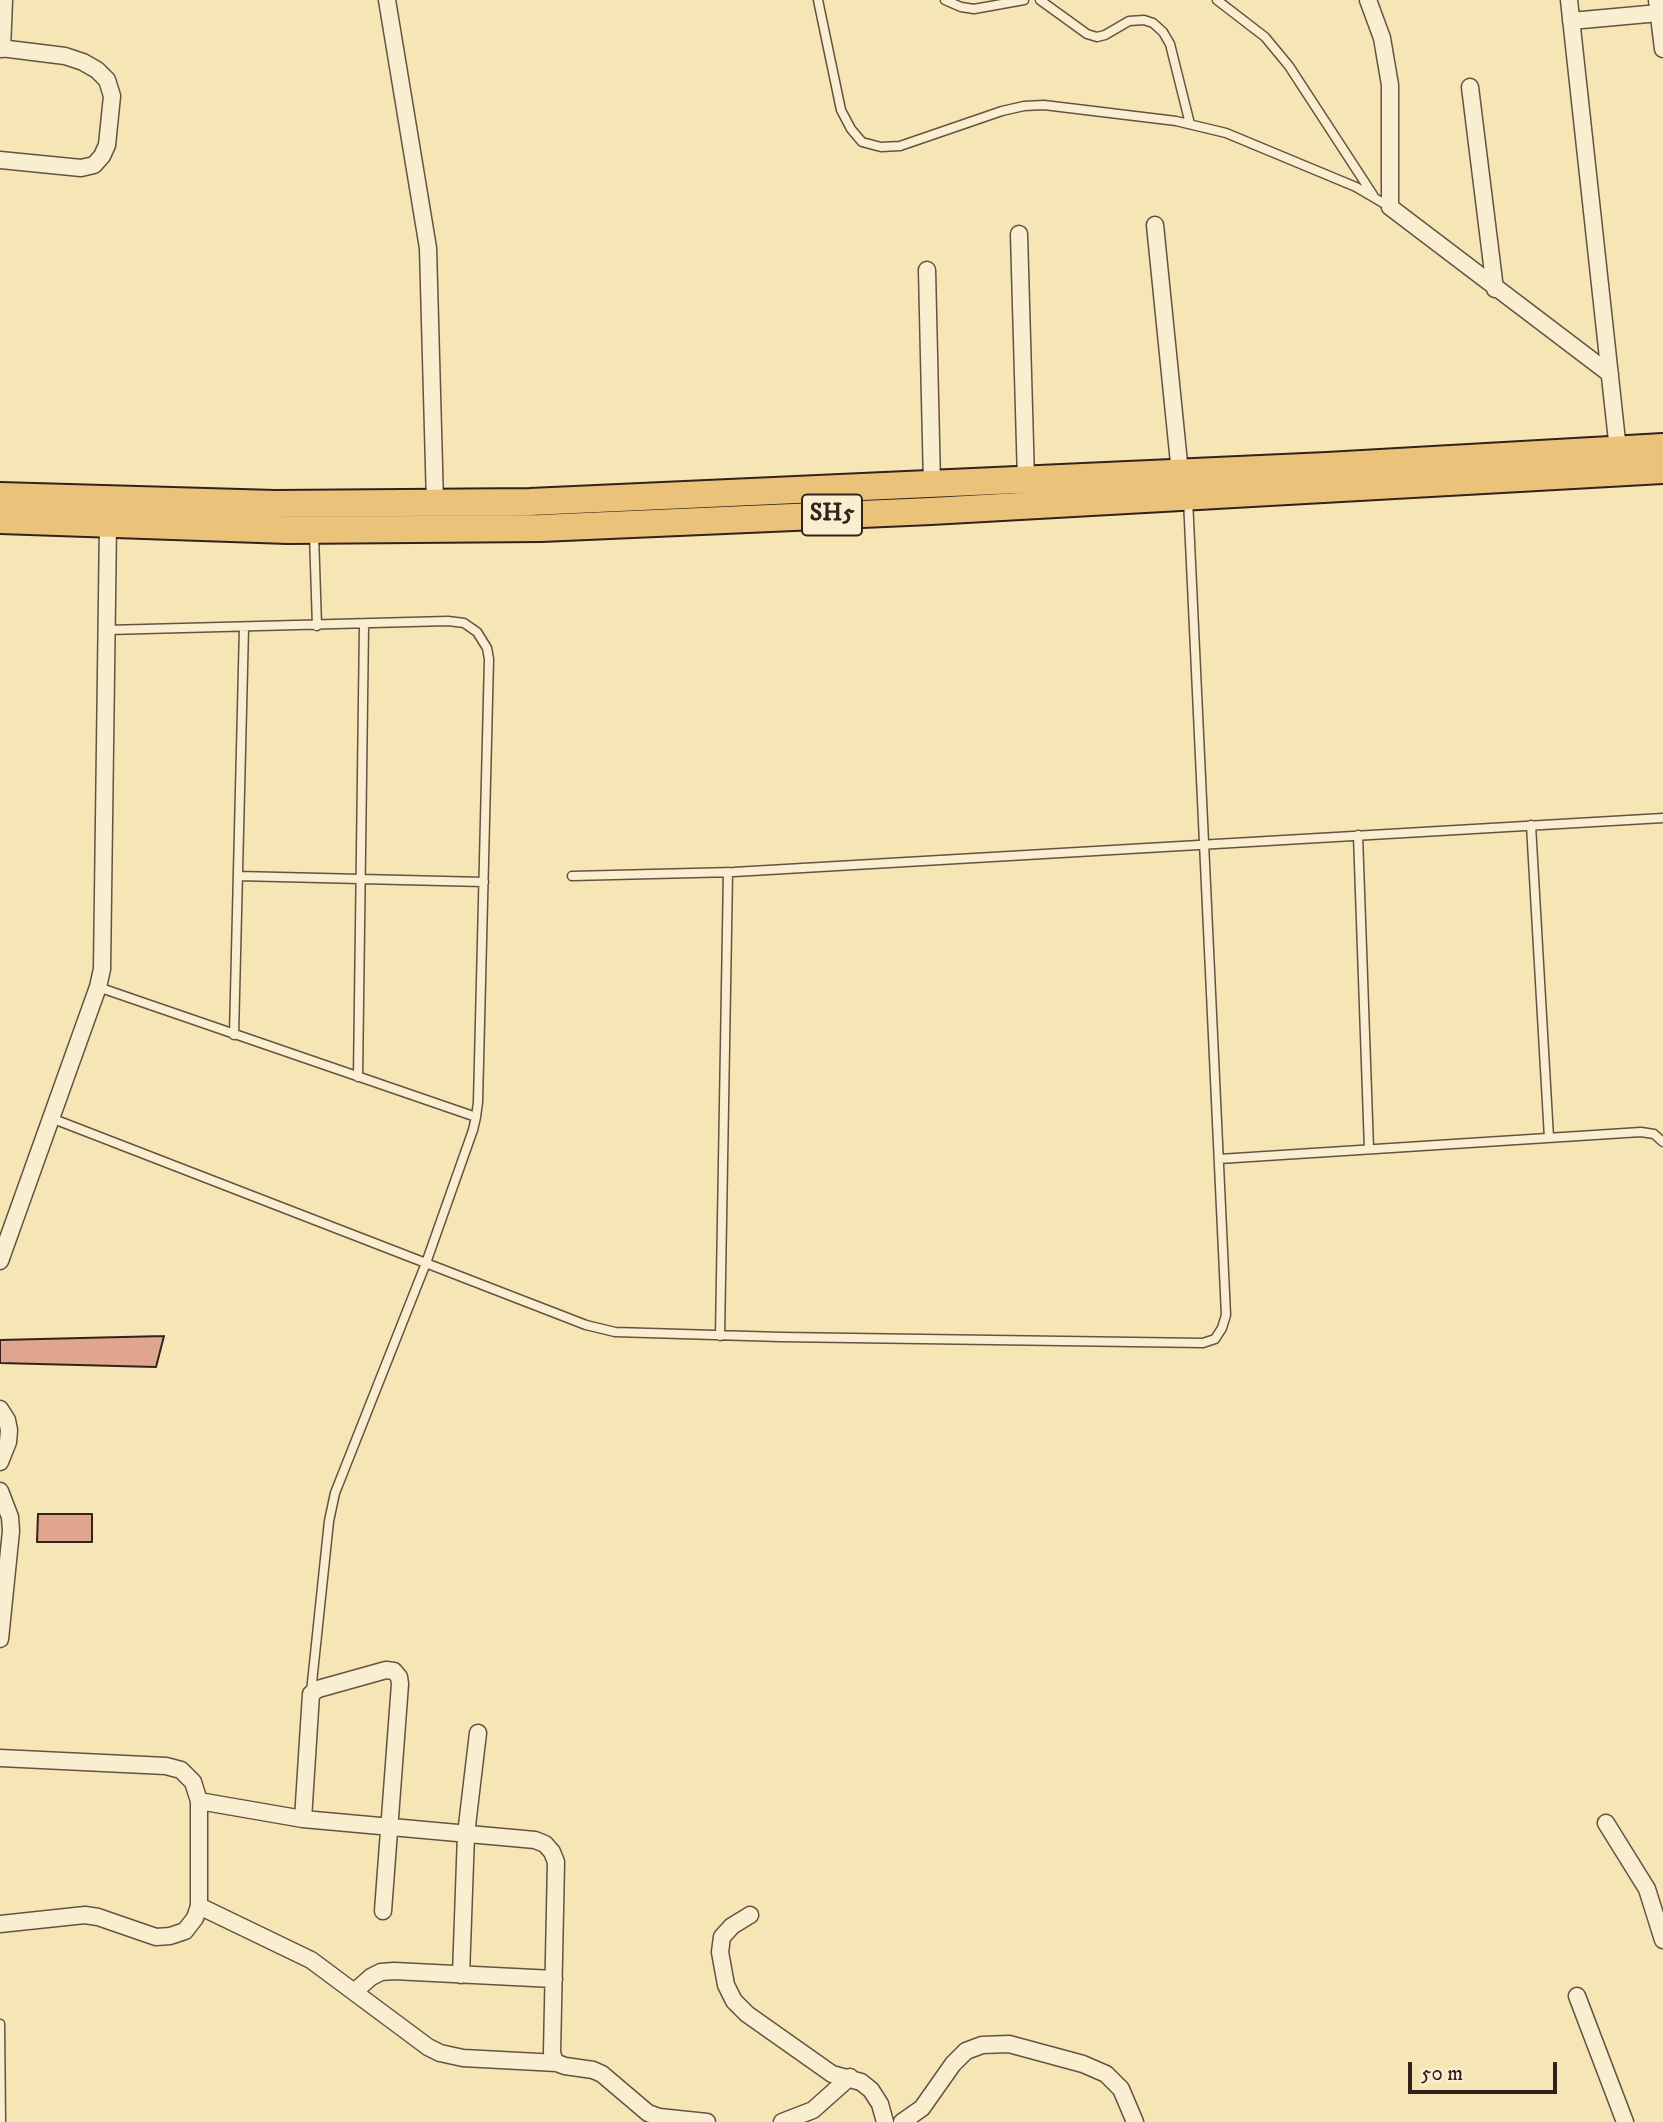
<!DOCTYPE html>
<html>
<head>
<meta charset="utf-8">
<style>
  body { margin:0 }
  #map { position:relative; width:1663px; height:2122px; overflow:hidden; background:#f6e5b5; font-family:"IM FELL DW Pica",serif }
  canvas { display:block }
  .scale { position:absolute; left:1408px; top:2062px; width:149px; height:32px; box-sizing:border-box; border:4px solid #33221b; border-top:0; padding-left:9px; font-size:21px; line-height:24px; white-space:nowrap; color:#33221b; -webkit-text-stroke:5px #f9eecf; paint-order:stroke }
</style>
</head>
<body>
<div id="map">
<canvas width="1663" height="2122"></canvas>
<div class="scale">50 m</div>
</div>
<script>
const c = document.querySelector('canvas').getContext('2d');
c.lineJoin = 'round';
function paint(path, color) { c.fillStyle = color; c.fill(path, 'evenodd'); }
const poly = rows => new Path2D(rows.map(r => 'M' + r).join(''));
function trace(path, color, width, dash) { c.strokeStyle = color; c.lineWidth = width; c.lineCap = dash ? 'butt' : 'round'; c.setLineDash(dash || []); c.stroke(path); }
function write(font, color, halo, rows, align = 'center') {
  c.font = font + ' "IM FELL DW Pica",serif'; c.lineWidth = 5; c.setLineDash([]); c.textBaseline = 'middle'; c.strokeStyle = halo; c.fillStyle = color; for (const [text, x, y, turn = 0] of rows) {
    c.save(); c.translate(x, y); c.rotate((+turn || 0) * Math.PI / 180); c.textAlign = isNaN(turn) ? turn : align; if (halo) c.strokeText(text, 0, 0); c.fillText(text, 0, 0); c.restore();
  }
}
const building = poly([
  [164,1336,156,1367,0,1363,0,1340,164,1336],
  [38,1514,92,1514,92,1542,37,1542,38,1514]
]);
paint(building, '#e0a58f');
trace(building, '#33221b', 2);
const service = poly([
  [818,0,841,110,851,129,862,142,881,147,900,146,1002,111,1024,106,1044,105,1176,121,1226,133,1356,187,1390,207],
  [945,0,961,7,974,9,1024,0],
  [1040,0,1087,34,1097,37,1105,35,1129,21,1144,20,1153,23,1163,32,1170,44,1190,124],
  [1217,0,1265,37,1289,66,1373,195],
  [314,534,317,626],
  [107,630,448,621,464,623,477,632,487,648,489,659,478,1102,476,1117,473,1130,426,1263,335,1493,329,1521,311,1692],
  [1531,825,1549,1138],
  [1358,835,1369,1149],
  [238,876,484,882],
  [572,876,734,872,1663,818],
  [98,987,476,1117],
  [234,1035,244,627],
  [358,1077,364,625],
  [51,1118,586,1325,615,1332,781,1337,1203,1343,1215,1339,1222,1328,1226,1315,1188,499],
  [1219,1159,1641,1132,1654,1134,1663,1142],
  [720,1336,728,872],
  [0,2024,1,2122]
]);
const minor = poly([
  [387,0,428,248,435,503],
  [1368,0,1382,38,1390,85,1390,207,1610,374],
  [1569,0,1618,450],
  [1657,0,1663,49],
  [1571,21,1659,13],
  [0,48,65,56,83,62,97,70,107,80,112,96,107,145,102,156,94,165,81,168,0,160],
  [2,49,4,0],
  [1470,87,1495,289],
  [1155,225,1180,473],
  [1019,234,1026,480],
  [927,270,932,484],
  [0,1261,98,987,102,969,108,524],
  [0,1409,7,1420,9,1430,8,1442,0,1462],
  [0,1491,10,1517,11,1531,0,1639],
  [0,1758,166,1766,181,1770,193,1782,199,1801,199,1906,195,1918,185,1931,170,1936,156,1937,98,1917,85,1915,0,1924],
  [199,1801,303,1819,535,1840,545,1844,552,1852,556,1862,552,2053,554,2059,557,2063,565,2066,593,2070,602,2074,648,2113,659,2117,707,2122],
  [303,1819,311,1694,318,1689,386,1670,394,1671,399,1677,400,1684,383,1911],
  [1606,1823,1647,1889,1663,1940],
  [199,1906,311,1960,428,2047,440,2053,463,2058,557,2063],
  [750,1915,732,1926,722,1937,720,1952,726,1985,734,2001,747,2014,832,2074,861,2082,871,2090,880,2104,885,2122],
  [461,1975,466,1834,478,1733],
  [354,1992,371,1977,381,1972,394,1971,554,1979],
  [1577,1996,1625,2122],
  [782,2122,813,2110,850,2077],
  [902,2122,922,2108,953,2064,966,2051,982,2045,1009,2044,1083,2064,1106,2074,1121,2089,1135,2122]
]);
const primary = poly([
  [0,496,275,504,530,502,1327,466,1663,447],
  [0,520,288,530,541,528,931,511,1663,470]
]);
trace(service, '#645342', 11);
trace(minor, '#645342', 19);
trace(primary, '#33221b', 30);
trace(service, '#f9eecf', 8);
trace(minor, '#f9eecf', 16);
trace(primary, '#ebc27a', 26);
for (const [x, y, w] of [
  [832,515,60]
]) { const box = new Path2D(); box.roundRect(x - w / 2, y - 20.5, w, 41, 5); c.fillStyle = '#f9eecf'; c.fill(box); trace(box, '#33221b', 2); }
write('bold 24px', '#33221b', null, [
  ["SH5",832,515]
]);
</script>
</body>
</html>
